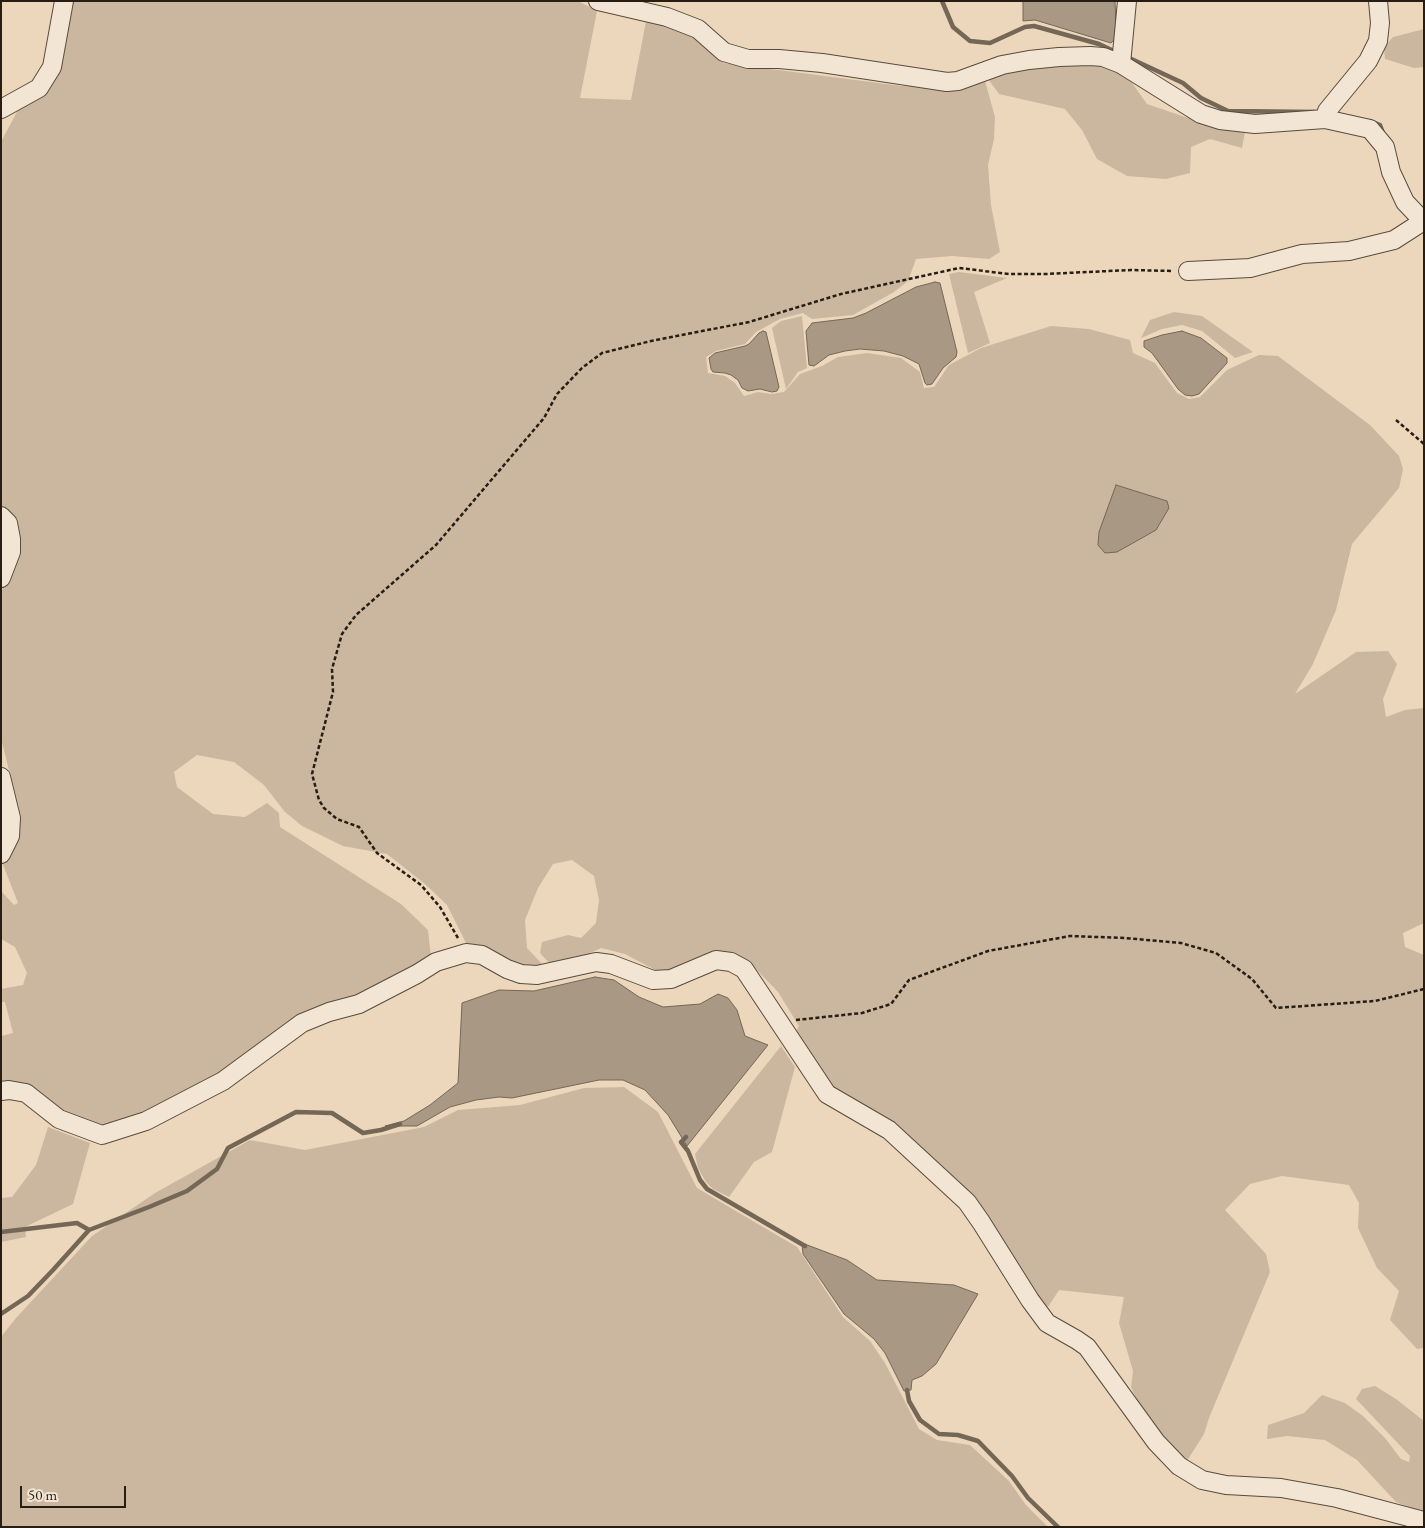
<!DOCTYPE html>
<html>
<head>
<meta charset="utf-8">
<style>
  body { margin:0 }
  #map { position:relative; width:1425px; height:1528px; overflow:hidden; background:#ecd7bc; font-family:"EB Garamond",serif }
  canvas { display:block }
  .frame { position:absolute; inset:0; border:2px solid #271d13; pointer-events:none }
  .scale { position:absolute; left:20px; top:1486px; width:106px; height:22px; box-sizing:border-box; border:2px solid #271d13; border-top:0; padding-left:6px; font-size:15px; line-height:18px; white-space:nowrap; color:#271d13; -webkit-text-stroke:4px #f3e5d3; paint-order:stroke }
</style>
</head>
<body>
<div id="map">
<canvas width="1425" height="1528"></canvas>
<div class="frame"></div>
<div class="scale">50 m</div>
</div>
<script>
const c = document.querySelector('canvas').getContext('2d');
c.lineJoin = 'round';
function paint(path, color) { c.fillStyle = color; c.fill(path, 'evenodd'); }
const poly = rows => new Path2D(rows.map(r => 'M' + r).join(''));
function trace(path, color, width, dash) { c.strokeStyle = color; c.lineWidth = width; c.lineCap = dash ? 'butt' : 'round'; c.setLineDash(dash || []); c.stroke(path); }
paint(poly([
  [72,1,578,1,597,11,580,98,631,100,646,21,695,34,724,63,902,86,956,88,985,81,995,117,994,139,988,165,991,205,1000,252,989,259,952,256,916,259,908,281,894,292,853,315,812,319,803,313,780,319,756,332,745,344,716,351,706,357,708,373,725,376,735,383,744,396,758,392,771,394,784,392,800,374,822,366,838,357,867,353,901,358,920,372,924,388,934,387,949,365,981,348,1051,326,1089,329,1130,340,1133,353,1155,363,1177,393,1189,399,1200,397,1227,370,1259,355,1278,356,1370,425,1399,456,1403,469,1399,488,1352,544,1336,610,1313,664,1295,694,1356,652,1388,651,1397,664,1383,699,1386,717,1405,710,1424,708,1424,923,1403,933,1405,947,1424,955,1424,1348,1417,1349,1390,1320,1399,1291,1377,1268,1358,1228,1359,1203,1349,1185,1282,1176,1250,1184,1225,1210,1266,1254,1270,1272,1209,1418,1204,1434,1187,1461,1165,1441,1142,1410,1131,1387,1133,1371,1119,1323,1124,1297,1059,1290,1048,1307,1033,1293,970,1195,825,1085,794,1035,799,1026,778,992,754,967,735,955,671,971,659,972,625,954,601,948,577,959,551,965,540,953,542,942,568,935,581,938,596,923,599,900,594,876,572,860,553,864,538,888,525,920,527,948,544,966,526,969,468,947,447,905,425,884,387,854,343,846,302,826,285,812,264,785,234,762,197,755,174,772,177,787,213,814,245,817,267,803,279,813,280,827,401,904,428,930,431,957,220,1075,147,1113,103,1127,91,1125,1,1085,1,1036,13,1033,5,1002,1,1002,1,989,23,985,27,973,15,947,1,939,1,891,14,905,18,903,2,862,17,841,17,803,1,738,1,593,16,551,12,515,1,507,1,142,20,106,41,94],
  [1424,29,1424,67,1414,68,1385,59,1384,47,1393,37],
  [1103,62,1132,83,1147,104,1185,117,1207,120,1245,132,1242,148,1210,139,1191,147,1190,173,1166,179,1127,176,1097,159,1082,130,1065,109,999,94,988,79,1014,70,1058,64],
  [959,272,1007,278,974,292,990,343,968,353,949,274],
  [1174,312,1202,316,1253,352,1235,358,1202,331,1182,325,1162,329,1141,338,1150,320],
  [802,316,807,368,798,372,786,389,772,328,781,321],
  [781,1046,795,1067,772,1152,754,1162,729,1197,713,1189,706,1182,698,1168,695,1154],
  [624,1087,658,1112,697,1188,797,1247,843,1317,870,1341,885,1363,919,1429,937,1440,970,1445,1009,1481,1026,1505,1048,1527,1,1527,1,1337,16,1318,92,1236,155,1193,250,1140,305,1150,424,1127,458,1110,520,1105,584,1088],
  [48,1127,90,1143,73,1204,25,1227,26,1237,1,1242,1,1198,12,1197,36,1165],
  [1375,1386,1396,1399,1424,1421,1424,1513,1396,1502,1357,1460,1325,1440,1287,1436,1267,1439,1268,1425,1304,1413,1322,1395,1345,1403,1363,1416,1385,1438,1401,1459,1409,1462,1410,1456,1356,1399,1362,1389]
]), '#cbb79f');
const water = poly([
  [1023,1,1115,1,1116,27,1115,39,1111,43,1035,20,1023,21,1023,1],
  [935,282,940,283,957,352,956,357,943,368,932,384,927,385,925,383,919,364,903,356,884,351,860,349,845,351,829,355,814,366,809,365,806,331,812,323,853,318,866,313,916,287,935,282],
  [763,331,766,332,779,387,777,391,772,392,760,389,748,391,742,388,738,380,731,375,725,373,713,372,711,369,709,358,715,353,745,346,749,344,759,333,763,331],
  [1182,331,1201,338,1227,358,1227,363,1199,394,1192,396,1185,395,1178,389,1152,353,1144,347,1144,341,1162,335,1182,331],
  [1116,485,1167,501,1169,508,1156,530,1117,552,1105,553,1098,545,1099,532,1116,485],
  [595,977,614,980,639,997,663,1007,700,1004,718,994,728,998,737,1010,745,1036,768,1045,687,1146,668,1115,645,1090,623,1080,599,1080,512,1098,499,1097,476,1100,450,1107,417,1126,385,1126,404,1121,430,1105,458,1083,462,1003,499,990,534,991,595,977],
  [802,1243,847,1260,877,1280,954,1285,978,1294,936,1364,922,1376,912,1380,911,1390,904,1391,885,1353,874,1339,844,1314,803,1254,802,1243]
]);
paint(water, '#a99883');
trace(water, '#756756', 1);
trace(poly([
  [942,1,953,27,970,41,990,43,1025,27,1034,26,1099,44,1118,53],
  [1125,56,1183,83,1201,98,1228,111,1318,112],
  [1370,121,1380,125,1383,133],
  [686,1137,681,1142,688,1151,700,1180,707,1189,805,1246],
  [1,1232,77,1223,89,1230,149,1207,187,1191,217,1169,228,1148,296,1112,332,1113,363,1133,381,1130,400,1124],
  [1,1314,28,1296,53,1270,89,1230],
  [907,1390,909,1401,920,1420,939,1434,958,1435,978,1441,1012,1476,1028,1498,1058,1527]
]), '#756756', 4.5);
const minor = poly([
  [598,1,667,17,698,29,724,52,748,59,779,59,822,63,947,82,958,81,1002,65,1029,60,1059,57,1090,56,1103,57,1121,64,1201,114,1220,120,1255,124,1325,119,1370,129,1385,147,1391,172,1405,202,1424,222],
  [1121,64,1127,1],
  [1,109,39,88,52,67,64,1],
  [1325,119,1327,111,1368,61,1378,41,1380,23,1378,1],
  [1188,271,1250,268,1302,254,1349,251,1394,240,1422,222],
  [1,516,8,523,11,539,11,552,1,578],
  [1,777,11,818,10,836,1,854],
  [1,1091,9,1090,26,1093,59,1119,102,1135,146,1121,223,1081,302,1023,329,1012,359,1004,417,974,436,962,466,953,482,955,507,969,521,974,537,975,596,962,611,964,653,980,671,979,716,960,731,962,744,969,827,1094,889,1130,967,1202,981,1222,1030,1300,1047,1323,1077,1340,1087,1347,1156,1442,1179,1466,1202,1480,1226,1485,1281,1488,1337,1498,1424,1521]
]);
trace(minor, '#584c3d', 20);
trace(poly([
  [1396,420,1424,444],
  [458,938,440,907,421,885,377,853,359,827,337,819,324,808,319,800,312,774,333,692,332,669,342,634,356,615,436,545,544,418,557,394,582,368,602,353,651,341,749,322,841,294,959,268,1009,274,1045,274,1131,270,1173,271],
  [796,1020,862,1013,891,1004,909,980,988,951,1070,936,1125,938,1181,943,1216,953,1252,979,1276,1008,1375,1001,1424,989]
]), '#271d13', 2.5, [4, 2.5]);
trace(minor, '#f3e5d3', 18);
</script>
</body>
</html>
